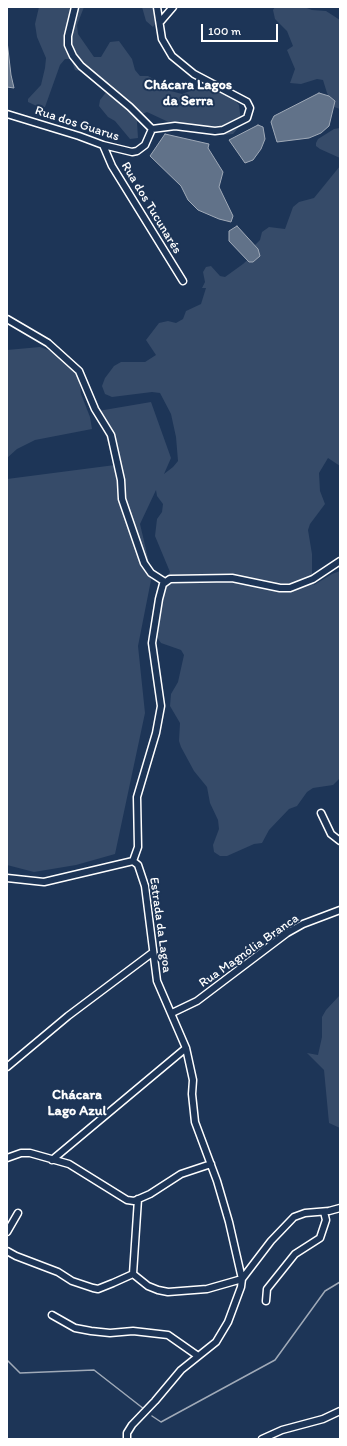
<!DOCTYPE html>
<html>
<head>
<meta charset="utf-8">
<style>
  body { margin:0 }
  #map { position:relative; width:347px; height:1446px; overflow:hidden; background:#1d3557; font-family:Itim,sans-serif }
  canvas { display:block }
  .frame { position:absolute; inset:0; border:8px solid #fff; pointer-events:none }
  .scale { position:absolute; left:201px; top:24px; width:77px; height:18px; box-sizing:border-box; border:2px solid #fff; border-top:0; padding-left:5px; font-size:12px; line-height:14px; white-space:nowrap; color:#fff; -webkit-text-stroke:3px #1d3557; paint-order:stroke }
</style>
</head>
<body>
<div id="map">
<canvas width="347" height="1446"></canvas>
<div class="frame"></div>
<div class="scale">100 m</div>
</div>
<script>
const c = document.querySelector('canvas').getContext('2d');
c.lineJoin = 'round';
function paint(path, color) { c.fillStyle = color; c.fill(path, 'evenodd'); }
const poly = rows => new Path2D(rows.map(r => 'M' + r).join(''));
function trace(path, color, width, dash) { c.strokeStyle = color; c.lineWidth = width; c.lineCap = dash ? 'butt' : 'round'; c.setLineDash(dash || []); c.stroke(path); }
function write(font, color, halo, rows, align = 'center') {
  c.font = font + ' Itim,sans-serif'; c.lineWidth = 4; c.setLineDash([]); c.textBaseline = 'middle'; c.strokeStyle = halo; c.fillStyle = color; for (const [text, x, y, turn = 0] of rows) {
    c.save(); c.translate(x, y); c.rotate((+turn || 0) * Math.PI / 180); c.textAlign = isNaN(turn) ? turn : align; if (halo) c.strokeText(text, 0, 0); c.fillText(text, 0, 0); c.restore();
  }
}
paint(poly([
  [39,7,84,7,77,25,78,34,94,57,101,57,110,42,119,41,132,59,135,70,140,76,148,76,155,80,167,90,182,94,198,88,214,87,219,92,234,99,239,105,241,121,238,128,233,134,223,135,177,126,147,112,140,115,137,122,138,138,130,139,115,121,108,117,99,106,100,100,107,91,89,73,75,70,71,59,65,59,60,65,45,107,41,108,28,102,28,99,41,85,45,68,46,58,37,37,35,24],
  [142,7,157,7,158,20,153,27,146,21],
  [275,7,304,7,312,10,326,11,340,20,340,109,334,107,327,93,323,80,317,79,301,84,290,83,295,69,287,50,293,46,287,31,275,19,273,10],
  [340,128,340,158,320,149,316,146,316,143,318,139,334,129],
  [340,166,340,466,328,458,319,473,320,491,325,504,310,524,308,530,312,554,312,578,314,585,332,574,340,571,340,778,333,785,313,788,307,792,297,806,289,809,269,830,262,843,254,844,227,856,220,856,214,852,213,845,219,829,218,820,210,803,207,787,194,771,181,747,179,741,180,723,170,706,171,694,178,682,184,655,181,650,161,643,154,633,162,584,170,572,155,536,157,519,162,512,163,504,157,496,156,490,140,524,152,575,138,646,145,713,115,854,76,865,34,872,7,865,7,479,115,465,98,411,151,402,171,458,164,474,173,467,178,461,176,437,171,414,160,393,152,392,112,397,105,394,102,386,105,378,114,366,121,362,145,362,156,355,146,340,159,323,168,321,176,323,183,319,186,311,201,304,206,288,202,288,205,282,203,272,206,267,211,266,220,276,225,277,243,264,254,254,254,246,260,240,262,232,269,227,285,229,293,207,299,202,314,198],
  [40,347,72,359,76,363,78,368,81,394,90,417,92,429,35,440,17,449,7,458,7,350],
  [340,995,340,1128,329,1123,324,1070,307,1053,318,1055,322,1037,322,1017,326,1010]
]), '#364b69');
const water = poly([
  [7,41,11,75,14,88,7,87,7,41],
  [319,93,329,96,335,101,329,126,321,133,309,138,277,142,271,122,274,116,319,93],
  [258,125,263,127,265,139,261,149,253,160,245,163,229,140,258,125],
  [165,134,209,144,208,148,223,172,219,187,233,216,231,222,219,219,198,210,188,200,181,186,150,156,165,134],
  [237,226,258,249,260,256,253,262,249,262,229,241,229,231,237,226]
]);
paint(water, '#617289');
trace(water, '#a0aab8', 1);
trace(poly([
  [7,1360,20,1373,94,1370,144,1409],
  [152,1416,161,1422,275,1360,325,1291,340,1282]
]), '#a0aab8', 1.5);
const minor = poly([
  [75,7,68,36,68,45,73,56,81,66,130,107,152,129,175,126,215,131,223,130,247,118,250,108,247,102,194,74,172,56,162,39,157,7],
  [161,21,173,7],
  [7,114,79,136,103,145,132,152,137,151,145,145,152,129],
  [103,145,112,166,183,281],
  [7,319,48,343,79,371,95,409,111,435,121,480,122,499,144,563,151,573,165,582],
  [321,813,331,834,340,841],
  [7,878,44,882,133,861],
  [172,1013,197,1001,287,933,303,924,340,910],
  [7,1067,68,1016,152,953],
  [7,1158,21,1153,30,1153,69,1164,127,1200,134,1201,150,1194,181,1174,211,1164],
  [52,1160,186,1048],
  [138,1199,133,1274,148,1286,158,1290,168,1292,207,1289,242,1279,271,1241,294,1217,305,1213,329,1211,340,1208],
  [7,1232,18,1213],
  [7,1251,16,1256,58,1272,72,1281,93,1288,98,1289,113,1283,133,1274],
  [266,1301,267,1289,295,1254,320,1238,326,1220,324,1212],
  [52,1315,75,1328,91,1331,110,1333,133,1331,168,1335,198,1356],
  [127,1439,127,1433,132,1425,155,1401,181,1370,216,1342,228,1322,241,1287,242,1279,229,1222,217,1181,195,1122,192,1094,193,1080,186,1048,157,981,145,886,138,865,133,861,138,847,137,797,156,733,161,706,152,643,159,599,163,584,170,579,232,578,280,588,290,588,313,579,340,561],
  [262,1439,282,1430,323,1419,340,1411]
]);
trace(minor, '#fff', 9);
trace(minor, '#1d3557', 6);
write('13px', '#fff', '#1d3557', [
  ["Rua dos Guarus",77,124,18],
  ["Rua dos Tucunarés",151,208,59],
  ["Estrada da Lagoa",160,925,82],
  ["Rua Magnólia Branca",249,951,-35]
]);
write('bold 14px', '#fff', '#1d3557', [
  ["Chácara Lagos",188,85],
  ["da Serra",188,101],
  ["Chácara",77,1095],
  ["Lago Azul",77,1111]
]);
</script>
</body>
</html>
